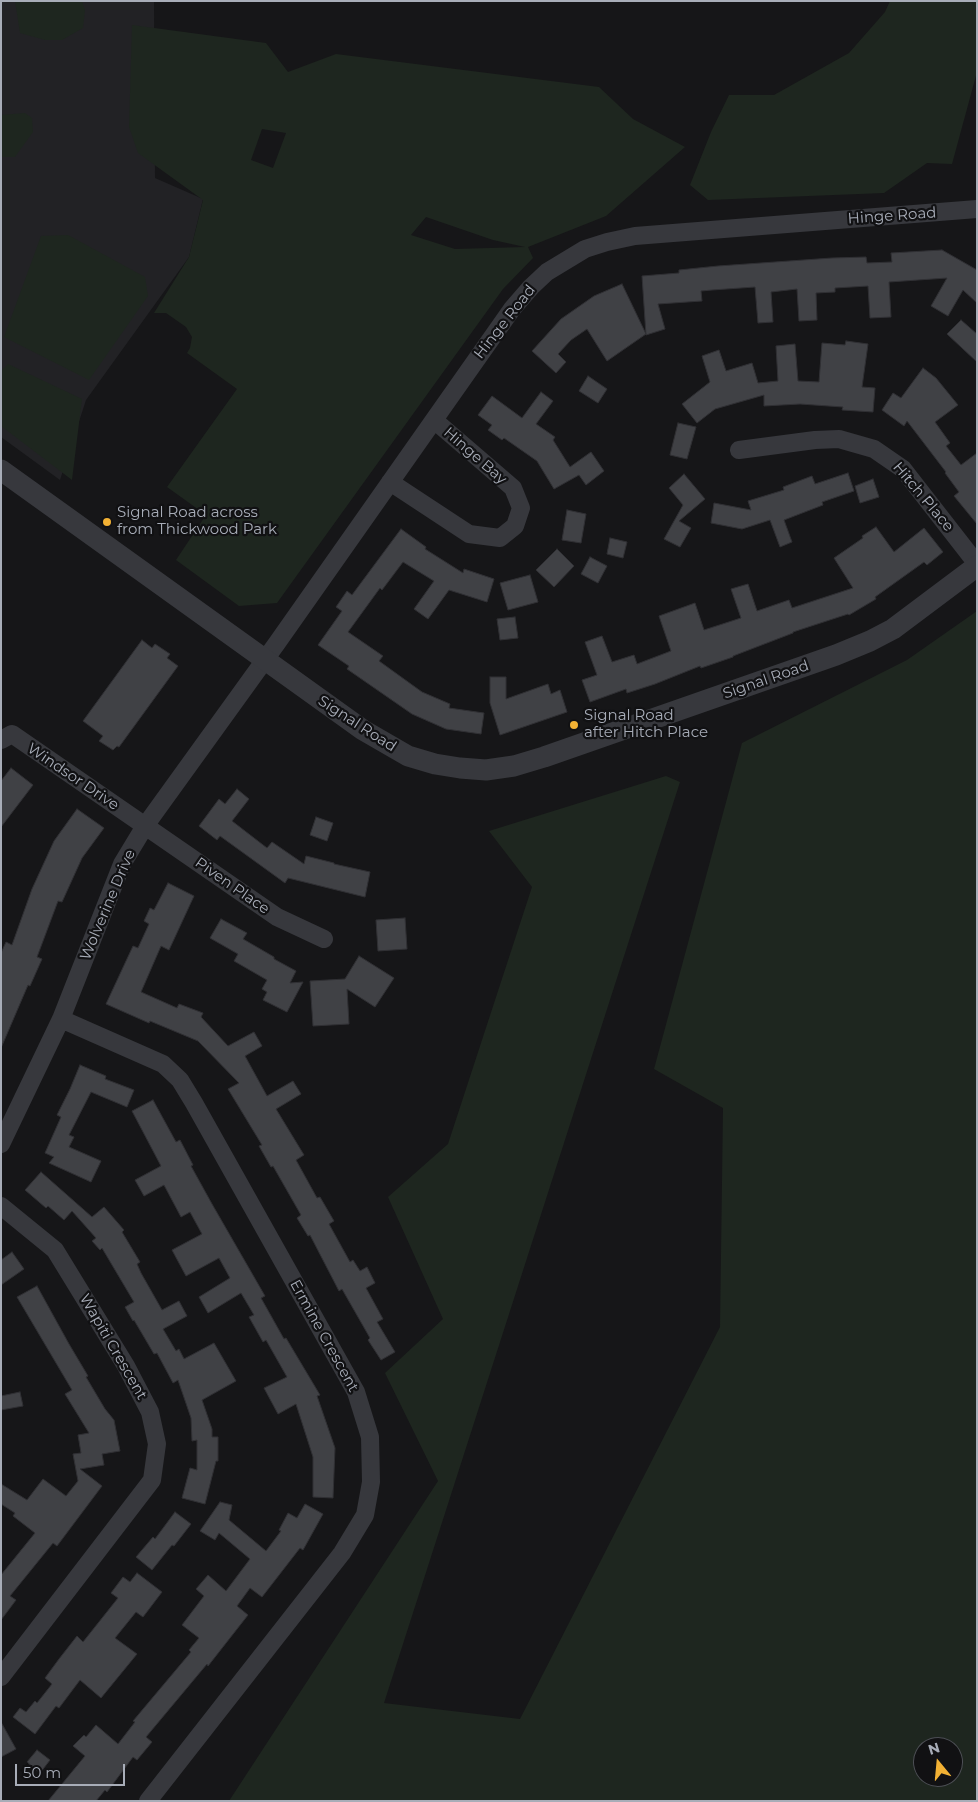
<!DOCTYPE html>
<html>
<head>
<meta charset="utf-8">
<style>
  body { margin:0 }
  #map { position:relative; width:978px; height:1802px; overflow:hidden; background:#161618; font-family:Montserrat,sans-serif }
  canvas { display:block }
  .frame { position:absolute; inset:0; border:2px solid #a8adb8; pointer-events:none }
  .north { position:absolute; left:913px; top:1737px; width:50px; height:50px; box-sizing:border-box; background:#111113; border:1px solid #4d4f55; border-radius:50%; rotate:343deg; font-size:14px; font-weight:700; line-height:20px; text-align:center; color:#a8adb8 }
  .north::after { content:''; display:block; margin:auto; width:18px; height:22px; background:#f2b134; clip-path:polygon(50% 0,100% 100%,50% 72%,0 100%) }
  .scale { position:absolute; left:15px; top:1764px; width:110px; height:22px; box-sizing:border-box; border:2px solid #a8adb8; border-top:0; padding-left:6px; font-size:15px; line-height:18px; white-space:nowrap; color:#a8adb8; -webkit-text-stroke:4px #111113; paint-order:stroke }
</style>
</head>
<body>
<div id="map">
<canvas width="978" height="1802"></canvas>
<div class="frame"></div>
<div class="north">N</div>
<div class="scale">50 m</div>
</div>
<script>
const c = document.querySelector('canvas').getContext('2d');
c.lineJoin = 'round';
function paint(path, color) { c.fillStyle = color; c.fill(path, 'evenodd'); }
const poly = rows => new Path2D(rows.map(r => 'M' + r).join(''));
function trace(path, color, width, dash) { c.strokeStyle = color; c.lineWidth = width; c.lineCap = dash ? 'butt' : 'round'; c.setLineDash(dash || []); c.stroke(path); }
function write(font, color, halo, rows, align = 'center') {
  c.font = font + ' Montserrat,sans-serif'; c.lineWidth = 4.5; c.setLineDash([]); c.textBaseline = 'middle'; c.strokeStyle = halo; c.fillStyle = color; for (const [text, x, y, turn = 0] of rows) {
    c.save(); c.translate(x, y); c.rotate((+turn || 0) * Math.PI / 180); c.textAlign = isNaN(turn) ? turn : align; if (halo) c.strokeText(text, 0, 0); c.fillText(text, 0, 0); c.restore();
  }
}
paint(poly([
  [1,1,154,1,155,178,203,199,189,257,86,400,60,480,1,437]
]), '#222225');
paint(poly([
  [15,1,82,1,85,10,83,28,62,40,45,40,20,33],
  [890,1,977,1,977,72,952,164,927,163,884,193,708,200,690,185,711,132,729,95,774,95,849,53,885,12],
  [132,25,266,43,288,72,336,54,599,87,633,119,685,147,606,216,528,247,533,258,503,289,277,603,239,606,176,560,206,515,167,487,237,389,187,353,190,348,192,337,186,327,166,313,154,313,189,257,203,200,138,153,129,127],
  [262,129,286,133,273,168,251,160],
  [426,217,493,240,525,247,455,249,411,235],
  [25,113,32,118,33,132,15,157,1,157,1,115],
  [68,235,145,277,148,296,89,380,4,337,41,236],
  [8,364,82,399,72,480,1,426,1,371],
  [977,611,977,1801,229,1801,438,1481,385,1373,443,1319,388,1197,448,1144,532,887,489,831,666,776,680,782,384,1703,520,1719,720,1327,723,1108,654,1069,742,743,907,660],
  [923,1747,953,1747,953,1777,923,1777]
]), '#1e261f');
const building = poly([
  [942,250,977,270,977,303,963,290,948,316,931,306,947,278,889,282,891,317,870,318,868,286,835,288,835,292,816,293,817,320,799,321,797,289,771,292,773,322,758,323,755,287,712,290,701,291,702,301,658,304,665,329,646,335,642,276,679,273,679,270,718,266,832,258,866,257,867,263,892,262,891,253,942,250],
  [622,284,646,334,607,361,587,329,571,340,558,354,566,362,556,373,532,351,561,319,594,296,622,284],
  [961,320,977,334,977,362,947,334,961,320],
  [846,341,868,344,862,387,875,388,873,412,842,410,843,407,800,404,764,406,764,395,715,409,697,423,682,404,710,382,702,356,719,350,726,371,752,363,758,383,778,381,776,346,795,344,798,381,819,382,822,343,845,345,846,341],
  [923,368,936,378,958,405,935,422,950,443,946,446,961,465,977,453,977,524,954,496,959,492,945,473,946,472,907,421,904,426,882,410,893,393,901,398,923,368],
  [588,376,607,389,598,403,579,391,588,376],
  [541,392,553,401,536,424,555,437,553,440,570,467,591,452,604,471,586,485,579,475,554,489,537,461,504,438,502,440,488,430,492,425,478,415,492,396,522,418,541,392],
  [678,423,696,427,687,459,670,455,678,423],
  [848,473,854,491,822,502,823,505,784,520,792,542,780,547,770,520,742,529,711,523,714,503,751,510,748,501,784,490,783,487,812,476,815,484,848,473],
  [684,474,705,499,679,521,691,528,680,547,664,539,683,505,669,488,684,474],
  [873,479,879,497,860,503,855,486,873,479],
  [567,510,586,514,581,543,562,540,567,510],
  [876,527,894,552,924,528,943,552,927,565,924,562,875,597,876,599,849,615,848,614,793,632,793,633,733,656,733,657,701,668,700,666,655,684,627,693,626,689,590,702,582,680,597,675,585,642,602,636,612,662,634,655,637,664,671,651,659,616,695,603,704,630,741,618,731,589,748,584,757,611,789,600,792,608,853,588,834,558,863,538,862,536,876,527],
  [401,529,426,547,425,549,463,573,464,569,494,579,487,602,449,590,428,619,414,609,434,581,403,562,382,590,380,588,348,632,383,656,379,661,422,692,450,704,449,708,484,713,481,734,446,729,412,714,347,669,349,666,318,645,342,611,336,607,347,591,352,595,401,529],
  [610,538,627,542,623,558,607,554,610,538],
  [557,549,574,566,554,587,536,570,557,549],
  [590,557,607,566,598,583,581,574,590,557],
  [530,575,538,602,508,610,500,583,530,575],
  [515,617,518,638,500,640,497,619,515,617],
  [142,640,152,648,155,644,170,654,167,658,178,666,119,747,117,746,113,750,99,741,103,736,83,721,142,640],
  [490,677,506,677,506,699,548,684,551,694,560,690,567,712,500,735,490,703,490,677],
  [11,768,33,785,1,827,1,781,11,768],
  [237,789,249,799,232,821,267,848,272,842,304,864,306,856,334,863,334,864,370,872,365,897,288,878,285,883,220,836,217,840,199,826,219,799,225,804,237,789],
  [77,809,104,828,82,858,62,902,58,901,37,957,42,959,30,986,28,985,1,1048,1,953,6,942,12,945,32,889,54,841,77,809],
  [316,817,333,823,327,841,310,835,316,817],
  [168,883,194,896,169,950,161,946,141,992,177,1008,179,1004,203,1013,201,1017,228,1046,254,1032,262,1046,245,1056,267,1096,293,1081,301,1094,276,1109,304,1155,296,1160,317,1198,320,1197,334,1221,329,1224,350,1262,353,1260,360,1271,367,1267,375,1283,366,1288,383,1319,377,1322,395,1352,381,1360,368,1340,370,1338,342,1289,339,1291,310,1235,308,1236,297,1218,301,1215,273,1166,271,1167,259,1146,262,1145,228,1089,239,1083,198,1041,150,1021,149,1023,106,1004,133,946,138,948,149,924,144,921,150,908,154,910,168,883],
  [405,918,407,949,378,951,376,920,405,918],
  [221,919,247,933,243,939,274,957,274,959,296,971,290,983,303,982,287,1012,263,1000,267,992,262,989,267,980,234,961,238,954,210,938,221,919],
  [359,956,394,978,375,1007,347,989,349,1024,313,1026,310,981,345,979,359,956],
  [80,1065,106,1076,105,1079,134,1090,127,1107,91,1092,69,1135,74,1137,69,1147,101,1161,91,1182,49,1163,54,1157,45,1153,61,1117,57,1115,70,1089,80,1065],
  [153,1100,176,1142,180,1140,193,1165,191,1166,212,1204,265,1296,261,1298,284,1339,286,1338,320,1395,317,1396,335,1448,333,1498,313,1497,313,1457,296,1404,278,1414,264,1388,287,1377,266,1340,263,1342,249,1317,254,1315,241,1293,208,1313,199,1297,230,1278,219,1258,186,1276,172,1250,202,1234,190,1212,181,1217,164,1185,144,1196,135,1180,161,1166,132,1111,153,1100],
  [41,1172,92,1217,104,1207,124,1230,122,1232,140,1262,137,1264,141,1273,162,1310,179,1301,187,1316,163,1329,176,1351,179,1349,184,1359,214,1343,236,1381,202,1400,212,1429,212,1437,218,1437,218,1461,216,1461,205,1504,182,1498,190,1468,197,1470,197,1440,192,1441,191,1418,178,1380,173,1383,157,1353,154,1354,134,1320,133,1321,125,1307,134,1302,102,1248,100,1250,92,1241,96,1238,72,1211,64,1220,48,1206,46,1208,25,1190,41,1172],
  [12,1252,24,1269,1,1285,1,1260,12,1252],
  [37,1286,69,1344,88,1376,86,1377,105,1409,114,1420,120,1451,102,1454,104,1465,80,1469,102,1486,57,1546,53,1543,10,1596,16,1600,1,1620,1,1575,35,1533,13,1516,15,1513,1,1504,1,1484,27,1500,43,1479,66,1496,78,1481,73,1454,81,1453,78,1435,89,1433,65,1394,72,1390,17,1297,37,1286],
  [20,1392,23,1406,1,1410,1,1396,20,1392],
  [220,1502,232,1505,229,1520,266,1551,281,1531,279,1530,288,1513,297,1518,305,1504,323,1514,303,1550,300,1548,262,1597,250,1588,237,1606,248,1615,208,1666,207,1664,146,1737,152,1742,137,1760,133,1757,107,1792,105,1790,96,1801,48,1801,85,1756,73,1746,84,1735,86,1737,96,1725,118,1744,135,1722,133,1721,191,1652,189,1650,199,1638,182,1625,204,1596,196,1589,208,1575,226,1591,250,1559,219,1533,215,1540,200,1531,220,1502],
  [175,1512,191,1524,174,1546,172,1545,152,1570,136,1557,153,1537,155,1539,175,1512],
  [137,1573,162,1592,143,1617,136,1612,115,1638,137,1654,101,1698,80,1680,59,1708,56,1706,35,1734,13,1717,20,1708,26,1712,35,1701,37,1703,52,1684,45,1678,59,1659,77,1636,83,1642,118,1598,111,1593,123,1577,130,1582,137,1573],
  [1,1722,16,1749,1,1757,1,1722],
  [37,1750,50,1760,40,1773,27,1762,37,1750]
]);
paint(building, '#404145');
trace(building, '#303034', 1);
trace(poly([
  [739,450,815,440,839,439,874,449,903,469,977,564],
  [390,482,469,534,500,538,515,526,521,508,513,488,434,420],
  [1,740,12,734,277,917,324,939],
  [61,1019,163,1064,180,1080,194,1103,356,1392,370,1437,371,1482,365,1515,342,1553,148,1801],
  [1,1144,61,1019,122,864,145,826,277,643,512,309,531,287,547,272,585,249,607,242,635,236,977,209],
  [1,1206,55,1250,126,1366,150,1412,157,1444,152,1480,1,1677]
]), '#37383d', 18);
trace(poly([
  [1,470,363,730,408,756,435,764,460,768,486,770,514,766,544,757,836,655,870,641,893,629,977,566]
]), '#37383d', 21);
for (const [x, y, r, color] of [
  [107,522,5,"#f2b134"],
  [574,725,5,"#f2b134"]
]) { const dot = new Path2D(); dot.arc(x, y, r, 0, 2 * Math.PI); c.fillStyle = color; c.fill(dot); trace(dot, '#111113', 2); }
write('15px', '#a8adb8', '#111113', [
  ["Hinge Road",892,216,-4],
  ["Hinge Road",505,322,-52],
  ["Hinge Bay",475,456,41],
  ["Hitch Place",923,497,50],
  ["Signal Road",766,680,-19],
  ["Signal Road",357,724,33],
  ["Windsor Drive",73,777,34],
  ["Piven Place",232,886,35],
  ["Wolverine Drive",108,905,-67],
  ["Ermine Crescent",324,1336,61],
  ["Wapiti Crescent",113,1347,60]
]);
write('15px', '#a8adb8', '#111113', [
  ["Signal Road across",117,513],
  ["from Thickwood Park",117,530],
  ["Signal Road",584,716],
  ["after Hitch Place",584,733]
], 'left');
</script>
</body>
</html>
